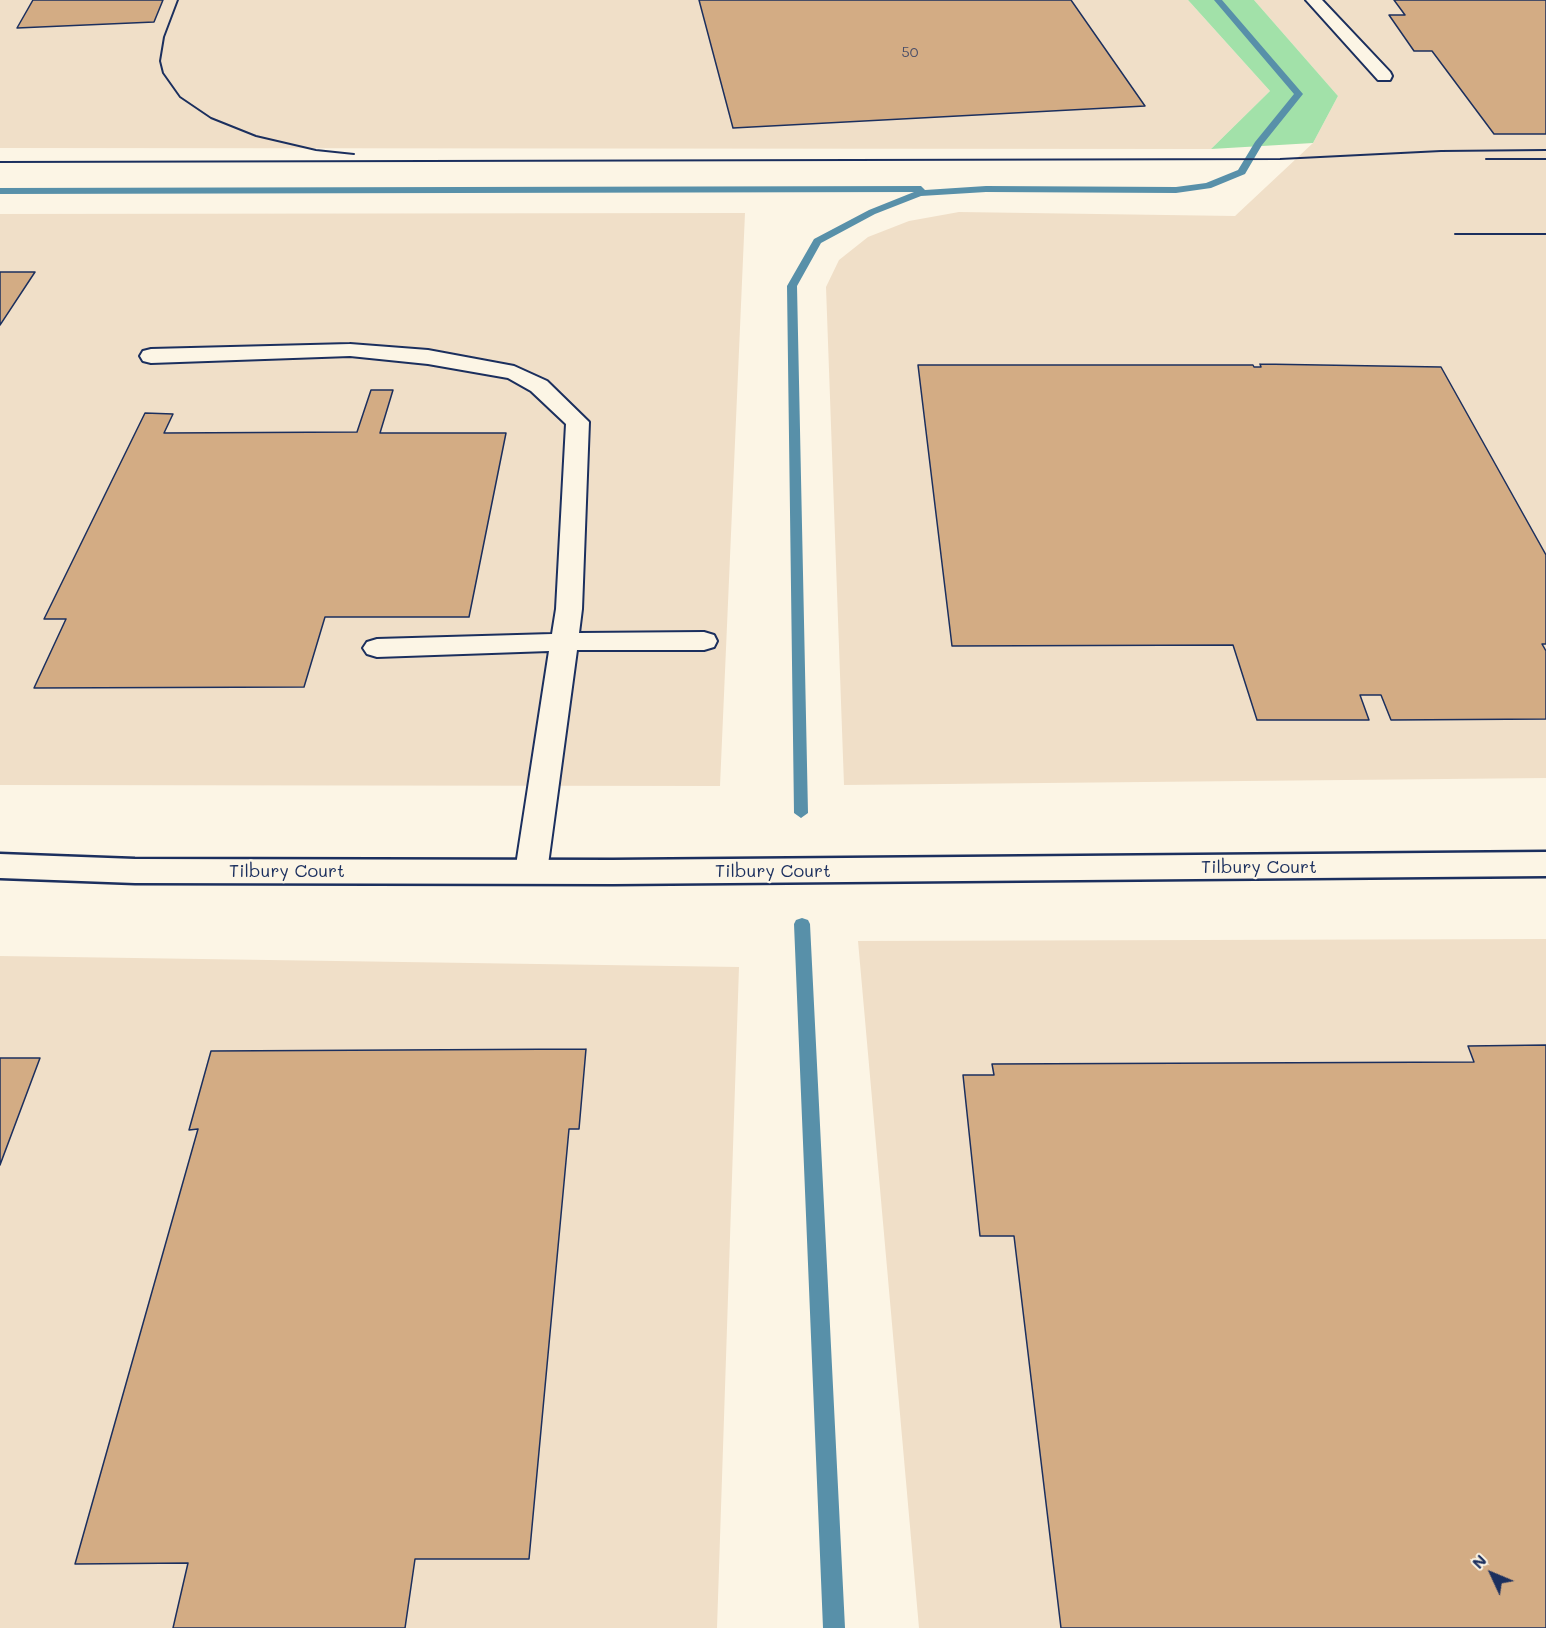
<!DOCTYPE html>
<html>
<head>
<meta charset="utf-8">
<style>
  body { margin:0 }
  #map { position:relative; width:1546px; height:1628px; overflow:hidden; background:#fcf5e5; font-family:Mali,sans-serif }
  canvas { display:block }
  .north { position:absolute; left:1462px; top:1544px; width:60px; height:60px; -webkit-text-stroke:4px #fcf5e5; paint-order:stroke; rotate:314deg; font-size:16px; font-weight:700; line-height:24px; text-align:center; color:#1b2f5e }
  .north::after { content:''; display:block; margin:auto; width:21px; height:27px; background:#1b2f5e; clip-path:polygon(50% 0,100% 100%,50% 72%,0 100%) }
</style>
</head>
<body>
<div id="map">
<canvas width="1546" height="1628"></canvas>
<div class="north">N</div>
</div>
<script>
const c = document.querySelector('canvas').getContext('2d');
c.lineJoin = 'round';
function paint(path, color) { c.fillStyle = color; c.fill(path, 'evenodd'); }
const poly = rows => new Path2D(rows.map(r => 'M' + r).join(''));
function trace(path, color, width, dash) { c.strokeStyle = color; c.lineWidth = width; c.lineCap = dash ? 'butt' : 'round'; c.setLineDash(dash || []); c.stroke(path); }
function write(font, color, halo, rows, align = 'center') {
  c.font = font + ' Mali,sans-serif'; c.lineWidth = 4.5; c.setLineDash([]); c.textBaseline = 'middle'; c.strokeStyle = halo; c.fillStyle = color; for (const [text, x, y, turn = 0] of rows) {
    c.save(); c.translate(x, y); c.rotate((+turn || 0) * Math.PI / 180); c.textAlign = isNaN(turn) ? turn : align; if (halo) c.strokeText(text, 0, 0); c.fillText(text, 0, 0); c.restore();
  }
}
paint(poly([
  [0,0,1188,0,1270,91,1211,149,0,148],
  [1254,0,1546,0,1546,778,844,785,826,287,839,260,868,237,909,221,959,212,1235,216,1313,143,1338,96],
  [745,213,720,786,0,785,0,214],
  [1546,939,1546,1628,919,1628,858,941],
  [0,956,739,967,717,1628,0,1628]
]), '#f0dfc8');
paint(poly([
  [1188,0,1254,0,1338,96,1313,143,1211,149,1270,91]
]), '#a2e1a9');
paint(poly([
  [1214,0,1222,0,1303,94,1262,145,1245,174,1211,188,1176,193,986,192,921,196,875,214,821,243,797,286,808,813,801,818,794,813,787,286,814,239,869,210,914,192,0,194,0,188,921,186,925,190,986,186,1176,187,1206,183,1238,170,1255,142,1294,94,1214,0],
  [802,918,808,920,810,924,845,1628,823,1628,794,924,796,920,802,918]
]), '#5890a9');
const building = poly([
  [33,0,163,0,154,22,17,28,33,0],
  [699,0,1071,0,1145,106,733,128,699,0],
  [1394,0,1546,0,1546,134,1494,134,1432,51,1414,51,1389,15,1405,15,1394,0],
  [0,272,35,272,0,325,0,272],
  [1260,364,1441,367,1546,555,1546,644,1542,644,1546,651,1546,719,1391,720,1381,695,1360,695,1369,720,1257,720,1233,645,952,646,918,365,1253,365,1254,367,1261,367,1260,364],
  [371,390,393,390,380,433,506,433,469,617,325,617,304,687,34,688,66,619,44,619,145,413,173,414,164,433,357,432,371,390],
  [1546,1045,1546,1628,1061,1628,1014,1236,980,1236,963,1075,994,1075,992,1064,1474,1062,1468,1046,1546,1045],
  [586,1049,579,1129,569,1129,529,1559,415,1559,405,1628,173,1628,188,1563,75,1564,198,1129,189,1130,211,1051,586,1049],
  [0,1058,40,1058,0,1165,0,1058]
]);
paint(building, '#d3ac84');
trace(building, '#1b2f5e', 1.5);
const service = poly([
  [1306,0,1322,0,1390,72,1392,76,1390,80,1378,80,1306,0],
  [350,344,428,350,514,366,547,381,589,422,582,609,579,633,704,632,714,635,717,641,714,647,704,650,577,650,547,872,542,880,531,883,520,880,515,872,549,651,377,657,367,654,363,648,367,642,377,639,552,634,556,609,566,424,531,391,508,378,428,364,350,356,151,363,143,361,140,356,143,351,151,349,350,344]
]);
const minor = poly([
  [1546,852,1546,876,613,884,135,883,0,878,0,854,135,859,613,860,1546,852]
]);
trace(service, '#1b2f5e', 4);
trace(minor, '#1b2f5e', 5);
paint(service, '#fcf5e5');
paint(minor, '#fcf5e5');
trace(poly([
  [178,0,164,37,160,61,163,73,180,97,211,118,256,136,316,150,354,154],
  [1486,159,1546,159],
  [0,162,1280,159,1441,151,1546,150],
  [1455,234,1546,234]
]), '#1b2f5e', 2);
write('14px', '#494e68', null, [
  ["50",910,53]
]);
write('18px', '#1b2f5e', '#fcf5e5', [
  ["Tilbury Court",1259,867],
  ["Tilbury Court",287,871],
  ["Tilbury Court",773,871]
]);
</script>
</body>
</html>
